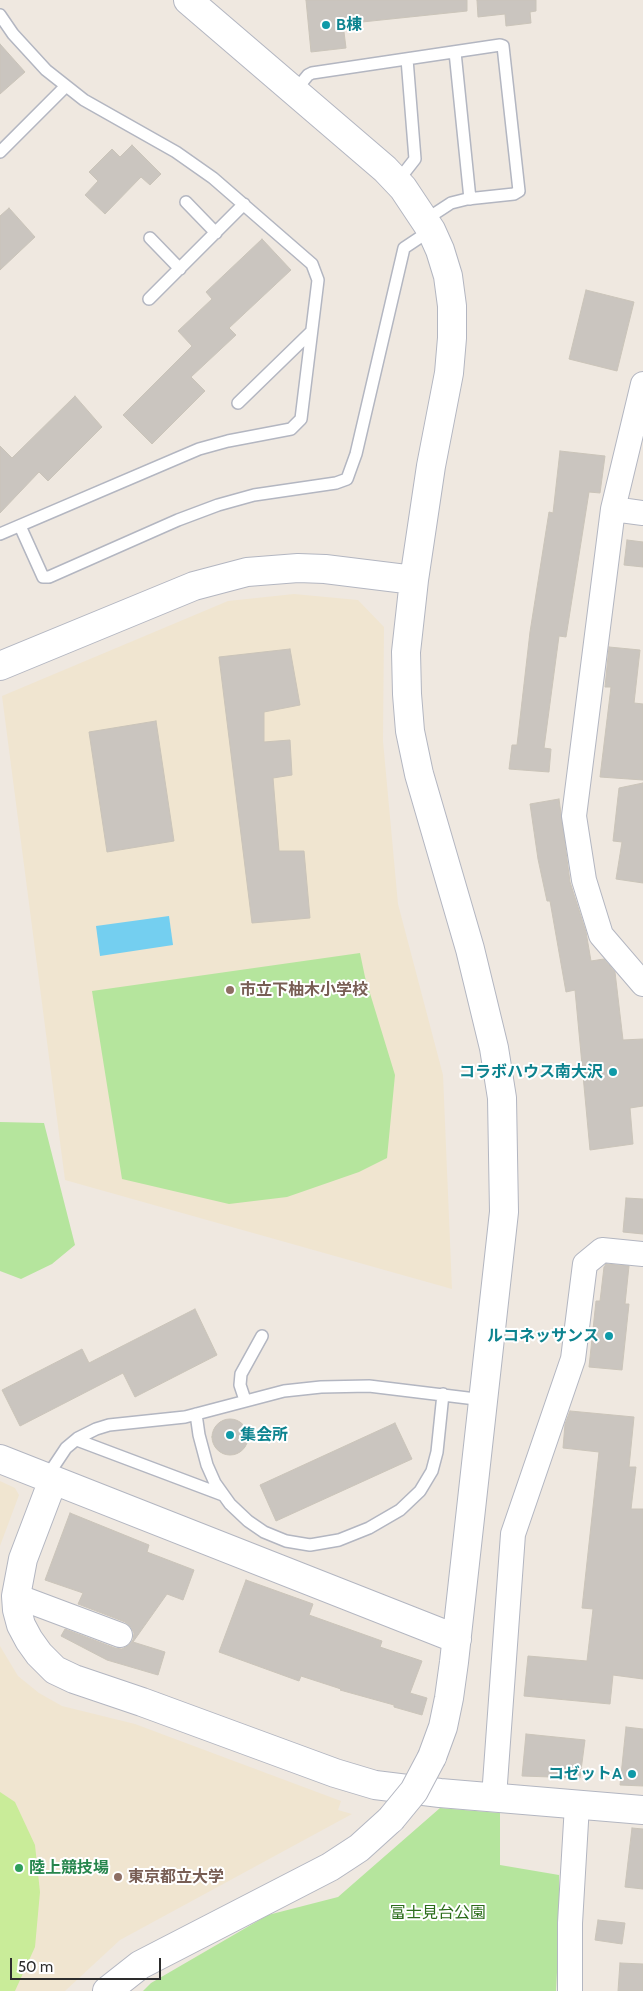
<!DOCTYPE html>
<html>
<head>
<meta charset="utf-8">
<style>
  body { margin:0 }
  #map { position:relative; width:643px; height:1991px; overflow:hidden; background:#efe8e0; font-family:Cabin,sans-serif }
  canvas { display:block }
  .scale { position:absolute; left:10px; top:1958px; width:151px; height:22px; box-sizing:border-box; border:2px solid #2d2d2d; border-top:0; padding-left:6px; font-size:15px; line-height:18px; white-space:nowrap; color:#2d2d2d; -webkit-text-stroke:4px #fff; paint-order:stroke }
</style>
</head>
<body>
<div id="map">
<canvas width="643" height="1991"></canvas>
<div class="scale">50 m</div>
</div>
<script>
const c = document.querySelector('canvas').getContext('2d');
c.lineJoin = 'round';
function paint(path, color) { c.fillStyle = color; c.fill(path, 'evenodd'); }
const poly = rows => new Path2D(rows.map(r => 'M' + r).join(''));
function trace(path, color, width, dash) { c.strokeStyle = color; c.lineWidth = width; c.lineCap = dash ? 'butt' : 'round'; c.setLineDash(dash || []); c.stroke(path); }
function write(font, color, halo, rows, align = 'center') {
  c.font = font + ' Cabin,"Noto Sans JP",sans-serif'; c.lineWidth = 4; c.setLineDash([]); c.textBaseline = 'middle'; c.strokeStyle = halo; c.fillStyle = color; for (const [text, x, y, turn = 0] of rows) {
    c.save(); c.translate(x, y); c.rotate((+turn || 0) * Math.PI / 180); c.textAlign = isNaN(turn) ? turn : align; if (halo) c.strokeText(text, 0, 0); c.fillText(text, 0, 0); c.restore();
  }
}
paint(poly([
  [294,594,358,600,384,627,383,741,398,904,443,1075,452,1289,65,1180,2,696,228,601],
  [0,1481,15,1488,19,1495,0,1546],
  [0,1646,18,1676,39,1693,62,1706,135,1724,341,1801,338,1810,352,1814,120,1940,65,1991,0,1991]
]), '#f0e5d0');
paint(poly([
  [360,953,365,977,395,1075,387,1158,359,1172,287,1197,229,1204,122,1179,92,991],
  [0,1122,44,1123,75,1245,52,1264,21,1279,0,1271],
  [440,1808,500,1813,500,1865,559,1875,559,1935,556,1991,143,1991,151,1983,268,1915,338,1897]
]), '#b5e59d');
paint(poly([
  [0,1792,15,1802,35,1845,40,1892,35,1947,15,1991,0,1991]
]), '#c9ec99');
paint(poly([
  [169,916,173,945,100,956,96,926]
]), '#74cff0');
const building = poly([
  [306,0,467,0,467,11,343,24,346,48,311,52,306,0],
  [477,0,536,0,536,11,530,12,531,23,506,26,505,14,478,17,477,0],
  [0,44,25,72,0,94,0,44],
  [132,145,161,174,150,185,141,177,105,214,85,195,98,181,89,172,112,149,120,157,132,145],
  [9,208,35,237,0,270,0,216,9,208],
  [262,239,291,270,229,328,236,335,191,377,205,391,152,444,123,415,192,346,178,331,212,299,206,292,262,239],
  [586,290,634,302,617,371,569,359,586,290],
  [75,396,102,427,48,481,39,472,0,513,0,446,12,458,75,396],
  [560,451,605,456,600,493,589,492,566,637,559,636,544,748,551,749,549,772,509,769,512,745,517,745,530,632,549,512,553,513,560,451],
  [627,540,643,542,643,567,624,565,627,540],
  [609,647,640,650,634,703,643,704,643,780,600,777,611,687,605,687,609,647],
  [290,649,300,705,264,712,264,742,290,740,292,775,273,778,279,851,304,851,310,918,252,923,219,657,290,649],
  [156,721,174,841,107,852,89,732,156,721],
  [643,783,643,883,616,879,622,842,613,841,619,788,643,783],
  [559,799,570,882,586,932,591,961,604,959,615,972,623,1040,643,1039,643,1106,630,1108,633,1144,590,1150,575,990,566,992,550,901,547,901,538,859,530,804,559,799],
  [626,1198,643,1199,643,1234,623,1232,626,1198],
  [606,1264,629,1266,625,1304,629,1304,622,1370,589,1367,596,1301,600,1301,604,1267,606,1264],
  [195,1309,217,1355,135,1397,123,1373,20,1426,2,1390,82,1349,89,1363,195,1309],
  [570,1411,634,1417,629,1467,636,1467,631,1509,643,1509,643,1679,613,1675,610,1704,524,1696,528,1656,587,1661,593,1609,582,1608,599,1452,563,1448,565,1424,570,1411],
  '212 1437a18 18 0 1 1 36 0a18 18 0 1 1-36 0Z',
  [395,1423,412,1459,276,1521,260,1485,395,1423],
  [70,1513,149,1545,147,1552,194,1570,183,1600,167,1594,133,1642,165,1652,158,1675,107,1660,61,1636,65,1629,115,1648,122,1649,129,1645,133,1640,134,1633,131,1627,125,1622,78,1604,83,1593,45,1580,70,1513],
  [246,1580,313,1604,309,1615,382,1641,380,1647,422,1661,410,1693,427,1698,422,1715,394,1707,394,1705,340,1690,341,1689,301,1676,299,1681,219,1652,246,1580],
  [626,1727,643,1729,643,1786,620,1785,626,1727],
  [526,1734,585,1740,580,1778,522,1776,526,1734],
  [632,1828,643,1829,643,1889,625,1887,632,1828],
  [598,1920,625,1923,622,1944,595,1940,598,1920],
  [620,1963,643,1964,643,1991,618,1991,620,1963]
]);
paint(building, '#cac5bf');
trace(building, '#cac4b9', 1);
const lane = poly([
  [0,15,13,34,46,70,84,100,176,152,213,178,312,264,318,280,301,419,291,429,228,441,199,449,0,534],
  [455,52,470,199],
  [295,91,308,75,312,73,500,45,503,46,519,191,514,194,467,199,451,203,425,220],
  [0,152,66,86],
  [397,182,415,159,407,59],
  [186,202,216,233],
  [150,238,180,269],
  [149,299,244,204],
  [238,403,311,332],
  [20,526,43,577,49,577,178,520,218,505,254,495,336,483,347,479,356,454,404,248,431,230],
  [245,1400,240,1385,241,1374,262,1336],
  [196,1414,199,1435,207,1465,215,1483,230,1504,248,1521,264,1532,286,1541,310,1545,339,1540,369,1528,400,1510,420,1491,432,1471,437,1452,443,1394],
  [77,1440,223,1495],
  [46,1478,66,1448,78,1438,96,1429,109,1425,185,1417,284,1391,321,1387,369,1386,484,1400]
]);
const street = poly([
  [643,384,613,509,574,816,584,880,601,935,643,984],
  [613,509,643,513],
  [16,1596,120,1635],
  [494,1797,513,1534,573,1359,585,1264,602,1250,643,1254],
  [570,1991,570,1923,577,1805]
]);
const secondary = poly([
  [188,0,385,169,403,188,431,230,440,250,448,276,452,306,452,338,449,373,431,466,414,580,406,652,407,694,410,731,419,774,470,949,494,1048,502,1098,504,1212,454,1662,449,1698,443,1727,432,1757],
  [0,666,194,586,247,572,298,568,325,569,414,580],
  [0,1459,457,1639],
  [53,1480,23,1559,16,1596,17,1610,21,1625,29,1640,39,1654,55,1670,74,1679,142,1702,335,1773,375,1785,440,1793,643,1810],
  [107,1991,140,1965,330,1867,359,1848,391,1819]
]);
trace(lane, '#b3b6c1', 14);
trace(street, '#b3b6c1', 26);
trace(secondary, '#b3b6c1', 30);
trace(lane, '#fff', 11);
trace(street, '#fff', 24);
trace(secondary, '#fff', 28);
const secondaryBridge = poly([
  [391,1819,414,1791,432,1757]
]);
trace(secondaryBridge, '#b3b6c1', 30, []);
trace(secondaryBridge, '#fff', 28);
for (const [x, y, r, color] of [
  [326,25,5,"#0f9aa8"],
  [230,990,5,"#8d6e63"],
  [613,1072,5,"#0f9aa8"],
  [609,1336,5,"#0f9aa8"],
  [230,1435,5,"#0f9aa8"],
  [632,1774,5,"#0f9aa8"],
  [19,1868,5,"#2e9e5b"],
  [118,1877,5,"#8d6e63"]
]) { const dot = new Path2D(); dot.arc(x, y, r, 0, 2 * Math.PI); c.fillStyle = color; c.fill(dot); trace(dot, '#fff', 2); }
write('bold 16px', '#0d838f', '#fff', [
  ["B棟",336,25,"left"],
  ["コラボハウス南大沢",603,1072],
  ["ルコネッサンス",599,1336],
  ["集会所",240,1435,"left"],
  ["コゼットA",622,1774]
], 'right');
write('bold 16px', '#785e54', '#fff', [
  ["市立下柚木小学校",240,990],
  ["東京都立大学",128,1877]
], 'left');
write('bold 16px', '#27864d', '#fff', [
  ["陸上競技場",29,1868]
], 'left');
write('16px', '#2c6d1b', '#fff', [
  ["富士見台公園",438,1913]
]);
</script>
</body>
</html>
